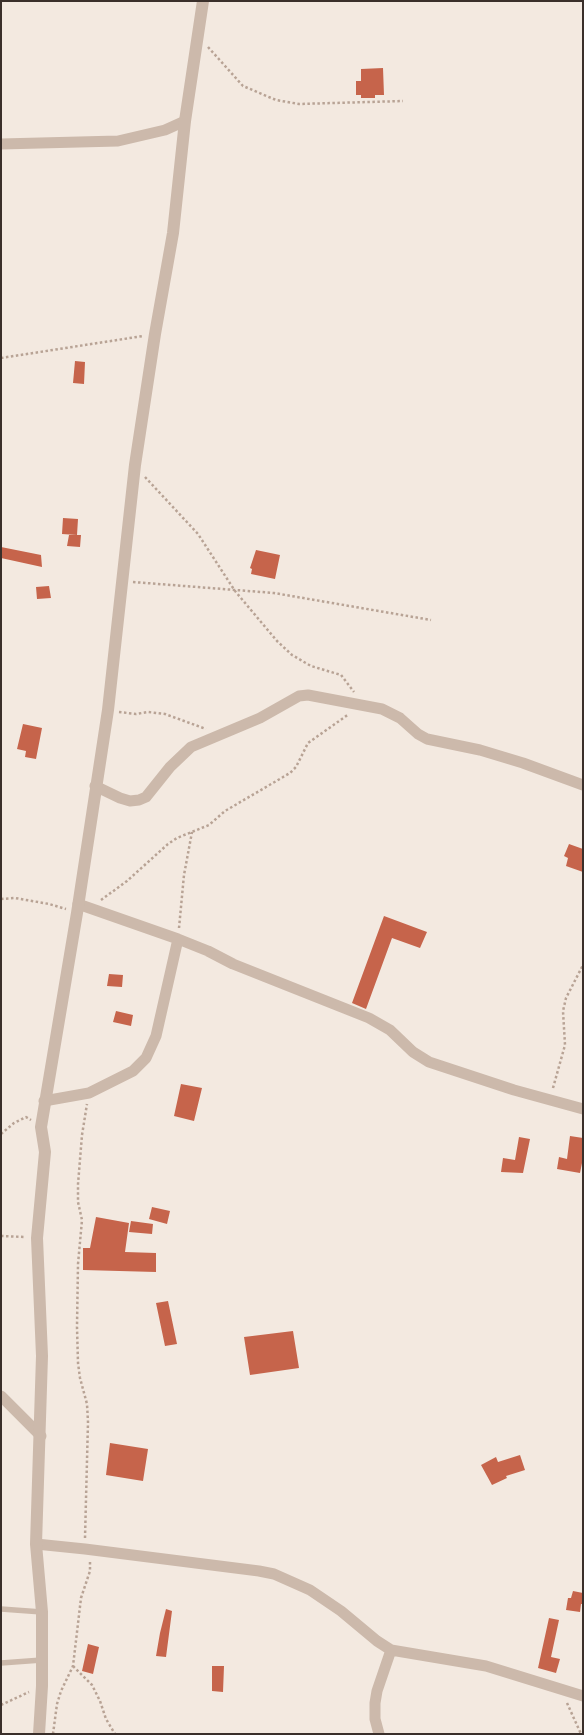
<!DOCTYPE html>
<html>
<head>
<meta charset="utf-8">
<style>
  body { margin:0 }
  #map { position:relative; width:584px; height:1735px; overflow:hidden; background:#f3e9e0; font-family:"Public Sans",sans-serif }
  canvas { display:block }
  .frame { position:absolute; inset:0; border:2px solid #3a2f2a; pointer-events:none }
</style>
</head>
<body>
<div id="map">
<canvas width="584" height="1735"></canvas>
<div class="frame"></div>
</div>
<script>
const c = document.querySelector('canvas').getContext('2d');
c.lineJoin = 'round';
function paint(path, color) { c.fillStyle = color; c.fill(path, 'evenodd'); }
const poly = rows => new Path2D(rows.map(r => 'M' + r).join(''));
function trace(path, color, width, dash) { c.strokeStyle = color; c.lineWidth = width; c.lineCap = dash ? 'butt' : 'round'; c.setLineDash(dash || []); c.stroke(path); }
paint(poly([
  [383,68,384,95,375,95,375,98,361,98,361,95,356,95,356,81,361,81,361,69],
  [75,361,85,362,84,384,73,383],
  [63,518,78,519,77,535,62,534],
  [69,535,81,535,80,547,67,546],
  [1,547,41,555,42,567,1,558],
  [256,550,280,555,275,579,251,574,252,569,250,568],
  [49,586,51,598,37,599,36,587],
  [23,724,42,728,36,759,25,757,26,751,17,749],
  [569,844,583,849,583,872,566,866,568,858,564,856],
  [384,916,427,932,420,948,392,938,366,1009,352,1003],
  [109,974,123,975,122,987,107,986],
  [116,1011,133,1015,131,1026,113,1022],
  [181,1084,202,1088,194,1121,174,1116],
  [570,1136,583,1138,583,1158,580,1173,557,1169,559,1157,567,1159],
  [519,1137,530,1139,523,1173,501,1172,503,1158,515,1160],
  [152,1207,170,1211,167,1224,149,1219],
  [96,1217,129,1223,125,1252,156,1253,156,1272,83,1270,83,1248,90,1248],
  [131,1221,153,1224,152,1234,129,1232],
  [168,1301,177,1344,165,1346,156,1303],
  [293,1331,299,1368,250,1375,244,1337],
  [110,1443,148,1449,143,1481,106,1475],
  [520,1455,525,1470,506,1476,507,1478,492,1485,481,1465,496,1457,498,1462],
  [573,1591,583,1593,583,1604,581,1604,580,1612,566,1610,568,1598,571,1598],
  [166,1609,172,1611,166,1657,156,1656,160,1633],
  [549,1618,559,1620,551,1657,560,1659,556,1673,538,1668],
  [88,1644,99,1647,93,1674,82,1671],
  [212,1666,224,1666,223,1692,212,1691]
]), '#c6644b');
trace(poly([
  [208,47,243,86,276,100,299,104,403,101],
  [1,358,143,336],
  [145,477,198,534,235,591,277,641,292,655,311,666,341,675,354,692],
  [133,582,274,593,431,620],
  [119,712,136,714,148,712,165,714,206,729],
  [1,899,15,898,49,904,66,909],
  [101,900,127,881,168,844,177,838,209,825,225,811,290,773,296,767,308,743,349,714],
  [179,928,184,875,192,832],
  [553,1088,565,1045,563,1011,566,998,583,965],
  [1,1134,14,1123,26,1117,31,1120],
  [1,1236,25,1237],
  [85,1538,88,1422,87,1404,80,1378,78,1363,77,1327,78,1264,82,1220,78,1202,78,1184,82,1135,87,1104],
  [73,1666,92,1685,100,1701,106,1719,115,1734],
  [567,1703,581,1734],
  [1,1705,29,1692],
  [53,1734,57,1704,61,1691,73,1666,81,1598,90,1571,90,1561]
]), '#b8a395', 2.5, [2.5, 2.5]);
trace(poly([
  [1,1609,42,1612],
  [1,1663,42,1660]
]), '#ccb9ab', 5.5);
trace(poly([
  [1,144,118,141,165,130,185,121],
  [95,786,120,798,130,801,139,800,146,797,170,767,191,747,260,718,299,696,308,695,382,709,400,718,418,734,427,739,480,750,523,763,583,785],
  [78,904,178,939,208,951,233,964,369,1018,390,1030,413,1052,429,1062,514,1090,583,1109],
  [44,1101,89,1093,133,1071,146,1058,156,1036,178,939],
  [1,1396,41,1436],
  [36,1544,85,1549,259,1571,274,1574,310,1590,341,1611,377,1641,391,1650,486,1666,583,1696],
  [379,1734,375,1719,375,1703,377,1691,391,1650]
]), '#ccb9ab', 11);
trace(poly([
  [39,1734,42,1686,42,1612,36,1544,42,1356,37,1238,45,1152,41,1127,77,913,108,710,135,465,155,334,173,233,185,121,203,1]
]), '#ccb9ab', 12);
</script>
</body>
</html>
